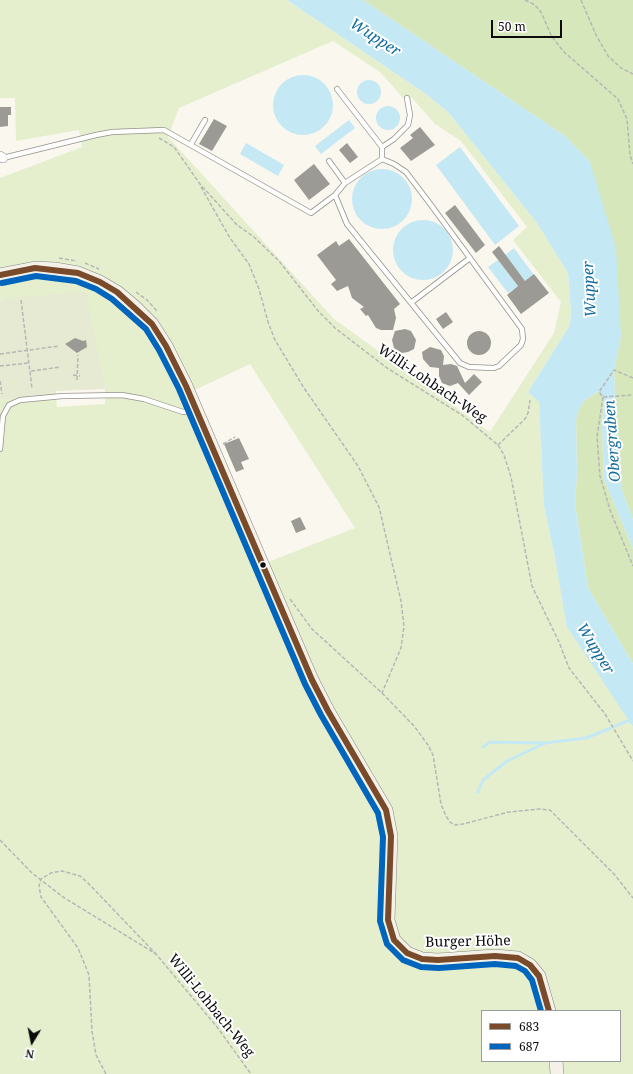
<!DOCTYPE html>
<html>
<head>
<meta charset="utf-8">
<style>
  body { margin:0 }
  #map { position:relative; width:633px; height:1074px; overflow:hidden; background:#faf7ee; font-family:"Noto Serif",serif }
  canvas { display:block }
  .legend { position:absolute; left:481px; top:1010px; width:140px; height:52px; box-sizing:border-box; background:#fff; border:1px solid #9d9d9d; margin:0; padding:5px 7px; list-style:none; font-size:12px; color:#0b0b0b }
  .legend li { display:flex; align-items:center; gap:8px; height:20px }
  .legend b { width:20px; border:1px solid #9d9d9d }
  .north { position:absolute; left:12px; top:1022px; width:40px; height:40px; -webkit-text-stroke:3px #fff; paint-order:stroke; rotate:190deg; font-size:11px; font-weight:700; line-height:16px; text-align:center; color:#0b0b0b }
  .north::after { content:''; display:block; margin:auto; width:14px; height:18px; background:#0b0b0b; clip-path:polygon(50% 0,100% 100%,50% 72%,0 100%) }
  .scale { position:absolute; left:491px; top:20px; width:71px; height:18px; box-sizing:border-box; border:2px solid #0b0b0b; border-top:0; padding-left:5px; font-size:12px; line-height:14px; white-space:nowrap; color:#0b0b0b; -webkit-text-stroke:3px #fff; paint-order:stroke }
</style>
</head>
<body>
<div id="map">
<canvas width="633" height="1074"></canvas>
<ul class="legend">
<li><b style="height:5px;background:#7a4b2a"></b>683</li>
<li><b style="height:5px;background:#0065bd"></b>687</li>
</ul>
<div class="north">N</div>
<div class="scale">50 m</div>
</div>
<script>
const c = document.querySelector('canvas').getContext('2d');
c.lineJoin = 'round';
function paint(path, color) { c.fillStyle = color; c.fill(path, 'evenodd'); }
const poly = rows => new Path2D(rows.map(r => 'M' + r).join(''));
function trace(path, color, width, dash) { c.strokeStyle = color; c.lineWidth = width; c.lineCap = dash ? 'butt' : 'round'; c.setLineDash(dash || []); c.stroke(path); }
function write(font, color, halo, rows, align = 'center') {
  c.font = font + ' "Noto Serif",serif'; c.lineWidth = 4; c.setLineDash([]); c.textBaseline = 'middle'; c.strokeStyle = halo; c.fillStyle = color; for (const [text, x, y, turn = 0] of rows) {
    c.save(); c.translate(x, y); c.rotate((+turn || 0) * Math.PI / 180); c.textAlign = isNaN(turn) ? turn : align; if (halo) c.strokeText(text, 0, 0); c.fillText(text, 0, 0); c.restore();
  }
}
paint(poly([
  [0,0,287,0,426,94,448,112,537,223,568,273,571,312,570,325,528,392,539,402,544,506,561,587,603,679,633,727,633,1074,0,1074,0,400,56,395,57,407,105,404,105,389,7,298,0,302,0,178,82,147,79,130,16,141,15,98,0,98],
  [333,41,380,72,404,99,412,98,435,124,461,141,527,227,513,240,561,302,554,333,490,432,334,319,168,137,179,108],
  [250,364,355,528,268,562,195,390],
  [482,1011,620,1011,620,1061,482,1061]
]), '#e5efce');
paint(poly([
  [363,0,633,0,633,520,622,490,615,396,614,370,621,335,590,162,565,136],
  [599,391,604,401,602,426,604,479,633,549,633,664,588,588,575,504,577,472,576,420,579,409,585,400]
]), '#d6e7bb');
paint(poly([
  [86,292,105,389,56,391,56,395,0,400,0,302,7,298]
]), '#e7ead2');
paint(poly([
  [287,0,363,0,565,136,590,162,616,248,621,336,614,370,615,396,622,490,633,520,633,549,604,479,602,426,604,401,599,391,585,400,579,409,576,420,577,472,575,504,588,588,633,664,633,727,567,627,555,558,544,506,539,402,528,392,570,325,571,312,568,273,537,223,448,112,426,94],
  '273 105a30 30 0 1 1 60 0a30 30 0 1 1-60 0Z',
  '357 92a12 12 0 1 1 24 0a12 12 0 1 1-24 0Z',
  '376 118a12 12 0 1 1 24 0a12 12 0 1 1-24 0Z',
  [349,120,355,128,321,154,315,146],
  [246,143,284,165,278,176,240,154],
  [460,147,519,226,495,245,436,165],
  '352 199a30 30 0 1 1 60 0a30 30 0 1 1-60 0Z',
  '393 250a30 30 0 1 1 60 0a30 30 0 1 1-60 0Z',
  [514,248,534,275,525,281,505,255],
  [498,260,518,286,508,293,488,267]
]), '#c4e8f4');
trace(poly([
  [615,726,633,719],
  [483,747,490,742,543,743],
  [478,792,483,780,507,761,545,743,586,738,611,728]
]), '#c4e8f4', 3);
paint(poly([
  [0,107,11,107,11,115,8,115,8,126,0,127],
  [214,119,227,126,212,151,199,144],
  [420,127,435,145,411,161,400,148,413,138,410,135],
  [347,143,358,157,350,163,339,150],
  [314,164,330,184,309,200,294,180],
  [455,205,485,245,476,253,445,213],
  [349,239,400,304,394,309,396,318,393,330,381,330,376,328,368,315,366,316,360,309,364,307,352,298,348,286,337,291,331,284,336,280,317,255,336,241,339,246],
  [499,246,525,281,534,274,549,293,521,314,507,295,518,286,492,252],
  [446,312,453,322,443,329,436,319],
  [405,329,411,331,416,340,414,349,408,352,402,353,394,348,392,340,395,331],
  '467 343a12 12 0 1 1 24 0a12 12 0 1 1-24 0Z',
  [75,338,83,341,86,340,87,347,77,353,65,344],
  [430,347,441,350,444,356,443,365,451,364,457,366,465,383,474,374,482,382,469,395,458,383,450,386,442,383,439,376,439,368,430,367,423,359,422,352],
  [239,438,249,459,241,462,244,469,236,472,224,444],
  [300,517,306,529,296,533,291,521]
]), '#9c9a94');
const service = poly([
  [337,89,382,147,382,159],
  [191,144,205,120],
  [382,147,394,139,408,125,410,115,407,98],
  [3,158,96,135,112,132,164,130,311,213,335,195,345,183,382,159,394,164,406,172,431,205,522,329,523,339,521,345,499,366,494,368,469,367,460,363,347,224,335,195],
  [329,161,345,183],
  [412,302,470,258],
  [0,449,3,416,9,405,20,400,63,396,122,395,144,399,183,412,194,410]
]);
const minor = poly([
  [0,156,3,158]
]);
const secondary = poly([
  [0,275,35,268,55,269,78,273,100,282,117,292,135,307,152,324,166,346,186,386,312,680,328,711,386,810,391,836,388,920,394,940,407,953,422,959,438,960,495,956,518,958,530,965,539,976,549,1011],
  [556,1061,557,1074]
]);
trace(service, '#93918d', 6);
trace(minor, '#93918d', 10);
trace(secondary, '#898884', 14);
trace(poly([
  [525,0,535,5,541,12,552,37,564,52,618,99,627,119,630,155,633,164],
  [581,0,596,35,608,56,621,68,633,74],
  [159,138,174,147,200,184,237,225,254,237,279,261,319,312,335,328,387,368,462,415,498,445,504,455,511,477,532,586,559,642,569,668,605,714,633,761],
  [201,187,230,238,249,264,259,289,268,322,275,340,304,388,358,466,379,507,401,601,404,626,401,648,382,693],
  [59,258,77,261],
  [85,263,99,269],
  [136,292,147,300,157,311],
  [21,300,32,388],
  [0,354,59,346],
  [0,366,29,363],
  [31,371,61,367],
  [73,375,80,376],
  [633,378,614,370,599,392,603,397,633,395],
  [77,380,78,355],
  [0,381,2,394],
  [603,397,597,437,600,476,610,510,633,566],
  [223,444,235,437],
  [498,445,525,419,528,413,530,400],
  [290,599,312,629,382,693,414,726,428,745,433,755,441,804,446,816,450,822,454,825,463,824,509,812,540,809,550,810,614,874,633,898],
  [0,840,32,873,63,897,156,954,217,1027,251,1074],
  [106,1074,96,1055,92,1031,89,975,78,948,41,897,39,886,41,879,51,873,62,871,80,876,88,883,156,954]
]), '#b7b6b5', 1.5, [4, 2]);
trace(service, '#fefefc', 4.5);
trace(minor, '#fefefc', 9);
trace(secondary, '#f4f2e8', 13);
trace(poly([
  [0,275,35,268,78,273,100,282,117,292,152,324,166,346,186,386,312,680,328,711,386,810,391,836,388,920,394,940,407,953,422,959,438,960,495,956,518,958,530,965,539,976,549,1011]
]), '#7a4b2a', 6);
trace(poly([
  [2,283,36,276,76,281,96,289,112,299,146,329,159,350,179,389,305,684,321,715,378,813,383,837,380,921,387,944,403,960,421,967,439,968,495,964,516,966,525,971,532,980,541,1011]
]), '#0065bd', 6);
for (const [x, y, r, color] of [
  [263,565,3.5,"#0b0b0b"]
]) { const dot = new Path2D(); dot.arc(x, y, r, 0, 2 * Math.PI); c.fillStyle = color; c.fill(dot); trace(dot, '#fff', 1.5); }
write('14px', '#0b0b0b', '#fff', [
  ["Willi-Lohbach-Weg",432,384,34],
  ["Burger Höhe",468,942,-1],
  ["Willi-Lohbach-Weg",211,1006,51]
]);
write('italic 15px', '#146d9e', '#fff', [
  ["Wupper",375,38,33],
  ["Wupper",590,289,-93],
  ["Obergraben",613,441,-94],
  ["Wupper",595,649,58]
]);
</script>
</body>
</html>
